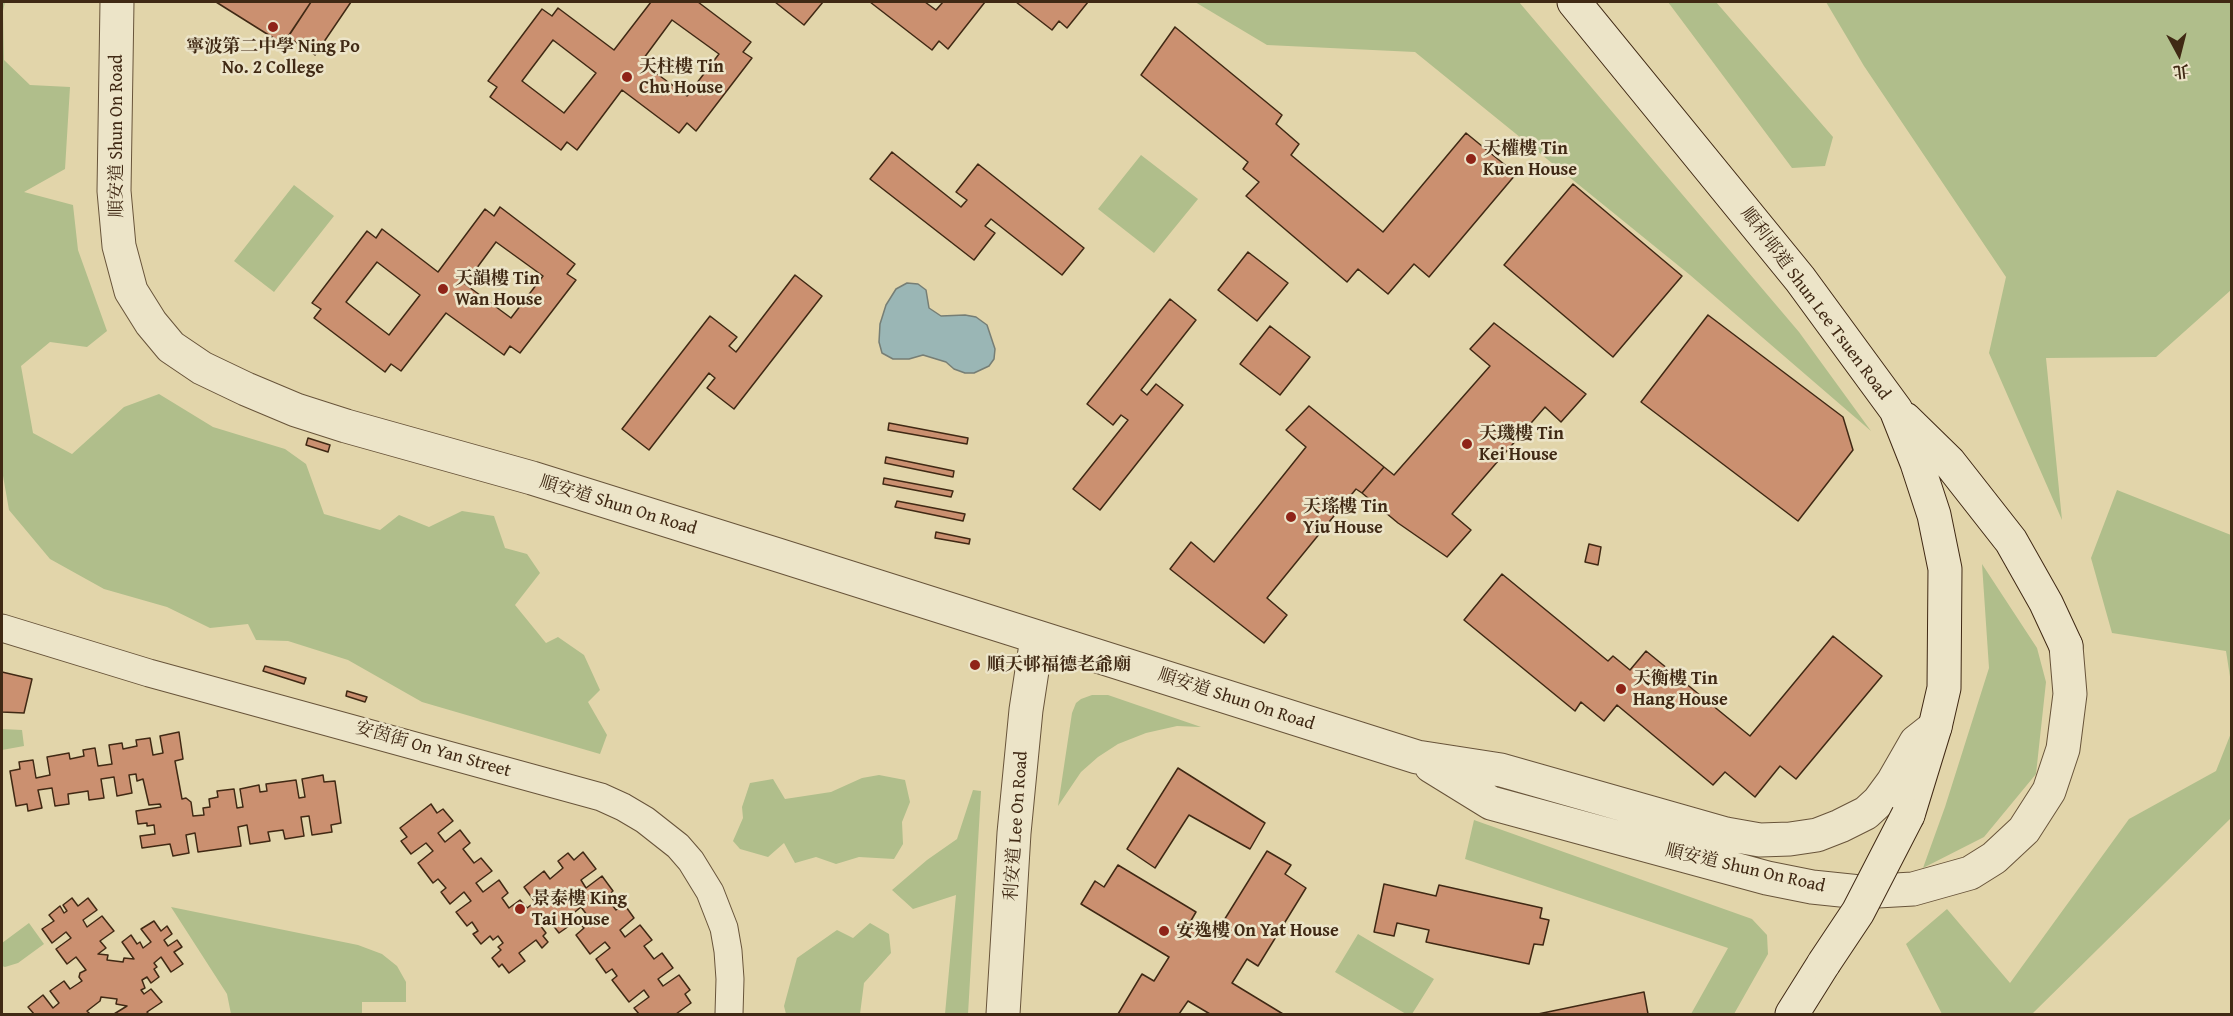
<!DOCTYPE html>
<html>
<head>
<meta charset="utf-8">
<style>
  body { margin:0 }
  #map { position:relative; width:2233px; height:1016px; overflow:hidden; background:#e2d5aa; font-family:"Gentium Book Plus","Noto Serif TC",serif }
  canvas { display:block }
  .frame { position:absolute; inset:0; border:3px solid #402914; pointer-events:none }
  .north { position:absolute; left:2149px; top:24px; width:60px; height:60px; -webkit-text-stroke:4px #ece4c8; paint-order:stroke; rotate:173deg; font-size:16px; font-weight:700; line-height:24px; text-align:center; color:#402914 }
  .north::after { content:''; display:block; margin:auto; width:21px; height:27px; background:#402914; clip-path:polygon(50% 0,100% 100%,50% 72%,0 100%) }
</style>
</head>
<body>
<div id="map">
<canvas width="2233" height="1016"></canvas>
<div class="frame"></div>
<div class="north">北</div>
</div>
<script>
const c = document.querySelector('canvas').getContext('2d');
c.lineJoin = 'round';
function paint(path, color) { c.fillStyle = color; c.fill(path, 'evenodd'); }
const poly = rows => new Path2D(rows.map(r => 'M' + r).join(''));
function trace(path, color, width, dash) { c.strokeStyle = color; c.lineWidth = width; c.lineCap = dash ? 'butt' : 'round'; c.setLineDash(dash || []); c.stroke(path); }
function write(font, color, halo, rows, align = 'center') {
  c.font = font + ' "Gentium Book Plus","Noto Serif TC",serif'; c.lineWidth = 5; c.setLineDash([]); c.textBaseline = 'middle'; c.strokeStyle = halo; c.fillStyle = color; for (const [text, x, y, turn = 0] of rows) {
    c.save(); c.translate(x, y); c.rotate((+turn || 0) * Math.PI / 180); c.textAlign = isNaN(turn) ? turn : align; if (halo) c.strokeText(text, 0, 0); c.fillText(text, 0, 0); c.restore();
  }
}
paint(poly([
  [2,2,5,2,3,11,4,60,30,85,70,87,65,169,24,192,73,205,78,250,107,331,87,347,50,342,21,366,33,433,72,454,124,407,159,394,213,427,285,449,306,464,324,514,380,530,399,515,429,527,462,511,494,516,505,548,527,554,540,573,515,605,546,643,558,637,584,655,600,690,588,702,607,735,600,754,422,702,348,660,288,641,256,640,248,624,210,628,167,607,104,589,50,559,9,510,2,470],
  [1195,2,1519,2,1799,332,1871,431,1690,275,1415,52,1267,45],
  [1668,2,1716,2,1833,137,1825,166,1792,168],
  [1826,2,2231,2,2231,290,2156,357,2046,358,2062,520,1989,353,2006,277,1864,66],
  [1141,155,1198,199,1154,253,1098,209],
  [294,185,334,216,274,292,234,261],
  [2117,490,2231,535,2231,683,2226,651,2112,633,2091,558],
  [1982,564,2037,648,2046,682,2036,774,1984,837,1923,868,1945,807,1989,668],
  [1092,695,1108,695,1201,727,1177,726,1146,733,1118,744,1098,757,1081,772,1058,806,1072,713,1076,703,1081,699],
  [2,729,22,730,24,746,2,750],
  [2231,733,2231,818,2032,1014,1942,1014,1906,944,1947,909,2010,983,2129,819,2216,771],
  [879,775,905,780,910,802,902,822,903,844,894,859,859,857,836,864,816,857,795,863,784,843,768,857,740,849,733,841,743,818,742,807,750,783,773,779,785,799,831,792,862,778],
  [973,790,981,791,968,1014,945,1014,956,895,913,909,892,890,927,860,957,839],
  [1474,820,1752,919,1767,935,1768,954,1734,1014,1691,1014,1728,948,1465,859],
  [171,907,358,945,382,954,397,966,406,982,406,1002,362,1002,362,1014,231,1014,227,994],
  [29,923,44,944,18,963,5,967,2,966,2,943],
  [870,923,889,934,891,953,864,983,860,1014,786,1014,784,1006,797,958,837,930,853,938],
  [1358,934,1434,979,1412,1014,1406,1014,1335,972]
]), '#b0be8b');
const water = poly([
  [907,283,918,284,926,290,929,308,941,316,965,315,976,317,987,325,995,349,994,359,989,366,974,373,965,373,954,369,946,362,923,355,909,359,893,359,882,353,879,342,880,324,886,305,896,289,907,283]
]);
paint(water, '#9ab6b5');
trace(water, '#767e75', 1.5);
const building = poly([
  [216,2,311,2,283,44,216,2],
  [311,2,351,2,315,55,288,37,311,2],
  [651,2,698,2,751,42,743,52,752,58,696,131,687,123,679,133,622,90,577,150,567,142,561,150,490,97,497,87,488,81,542,9,552,16,558,8,614,50,651,2],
  [672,20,719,54,687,96,641,62,672,20],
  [553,40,596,73,564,113,522,81,553,40],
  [775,2,823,2,804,25,775,2],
  [870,2,925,2,936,10,943,2,985,2,948,49,939,41,932,50,870,2],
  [1016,2,1088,2,1067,28,1059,21,1052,30,1016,2],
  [1175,27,1282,115,1276,124,1299,144,1291,155,1383,232,1466,133,1516,174,1429,277,1414,264,1388,294,1358,269,1347,282,1246,196,1259,182,1243,169,1248,162,1141,75,1175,27],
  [892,152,961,207,967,200,956,192,978,164,1084,248,1062,275,991,219,985,226,995,233,974,260,870,179,892,152],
  [1573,184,1682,276,1613,357,1504,265,1573,184],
  [500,207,575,264,567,274,576,280,520,353,510,346,504,355,446,313,401,371,391,364,385,372,314,318,321,309,312,303,367,231,376,238,382,229,438,272,485,209,494,216,500,207],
  [496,242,543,276,511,318,465,284,496,242],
  [377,262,420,295,389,335,346,302,377,262],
  [1248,252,1288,283,1257,321,1218,290,1248,252],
  [795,275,822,296,734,409,707,388,715,378,709,373,649,450,622,429,710,316,737,337,729,346,736,352,795,275],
  [1170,299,1196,320,1141,390,1147,395,1156,384,1183,405,1100,510,1073,489,1128,420,1121,415,1113,425,1087,404,1170,299],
  [1708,315,1843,417,1853,450,1798,521,1641,402,1708,315],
  [1494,323,1586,394,1561,422,1545,407,1452,514,1471,530,1447,557,1398,523,1362,493,1384,467,1394,475,1490,366,1470,349,1494,323],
  [1270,326,1310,357,1280,395,1240,364,1270,326],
  [1309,406,1384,467,1362,493,1356,489,1267,598,1287,615,1264,643,1170,569,1191,542,1214,562,1306,447,1286,430,1309,406],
  [889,423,968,438,967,444,888,430,889,423],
  [308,438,330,445,328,452,306,445,308,438],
  [886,457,954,471,953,477,885,463,886,457],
  [884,478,953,491,951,497,883,484,884,478],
  [897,501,965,514,963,521,895,507,897,501],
  [936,532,970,539,969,544,935,538,936,532],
  [1589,544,1601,547,1598,565,1585,562,1589,544],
  [1502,574,1608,661,1613,656,1630,670,1646,651,1750,736,1833,636,1882,676,1796,779,1780,766,1755,797,1725,772,1713,785,1617,705,1604,721,1581,702,1575,711,1464,620,1502,574],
  [265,666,306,678,304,684,263,671,265,666],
  [2,672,32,679,24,713,2,712,2,672],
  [347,691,367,697,365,702,346,696,347,691],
  [179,732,183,759,175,761,182,799,186,798,191,802,193,816,204,815,203,808,210,807,209,799,218,797,217,791,234,789,237,808,243,807,240,789,259,785,260,792,267,791,266,784,296,780,299,798,305,797,302,779,323,775,324,782,335,781,341,823,331,825,332,832,312,835,309,816,301,817,304,836,285,839,283,830,268,832,270,841,250,844,247,825,238,827,241,846,198,852,195,833,186,835,189,853,173,856,170,844,142,848,140,836,155,834,154,825,147,826,147,823,138,824,136,811,161,807,160,804,149,805,143,779,137,781,136,774,129,775,132,793,117,796,114,777,101,779,104,798,89,800,88,791,68,794,69,804,55,806,52,788,38,790,42,808,28,811,27,804,16,806,10,771,20,769,19,762,33,760,36,778,50,775,47,757,69,753,70,759,84,756,83,750,95,748,98,766,112,764,109,745,122,743,123,749,137,746,136,740,150,738,153,755,163,753,160,736,179,732],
  [1178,768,1265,823,1250,849,1189,815,1155,868,1127,849,1178,768],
  [431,804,437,813,443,809,453,821,438,833,445,842,460,830,470,843,463,849,474,863,481,858,492,871,476,883,483,892,499,880,508,893,502,898,509,908,520,900,527,908,535,902,524,887,544,871,550,879,563,868,558,861,568,853,574,860,583,852,596,869,581,880,586,888,602,876,613,891,606,897,616,910,624,904,634,918,620,930,625,937,640,925,652,940,644,946,654,959,662,953,673,968,658,979,663,986,679,975,690,990,685,994,691,1003,676,1014,639,1014,634,1008,649,997,644,990,629,1002,612,980,617,976,612,969,606,973,596,959,610,948,605,942,590,954,576,935,584,928,581,925,587,920,585,917,587,915,581,907,565,920,569,926,559,933,548,919,540,925,546,933,543,936,548,942,542,948,536,940,519,953,525,961,509,973,502,964,499,967,492,958,501,950,498,947,503,943,498,936,493,940,490,936,481,944,473,934,478,931,472,922,467,926,456,912,471,901,464,892,450,904,441,892,446,888,438,879,433,883,418,863,433,851,426,843,411,854,401,841,407,837,400,828,431,804],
  [1267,851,1291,865,1285,874,1306,888,1258,966,1247,959,1232,983,1283,1014,1210,1014,1188,1001,1179,1014,1118,1014,1142,974,1154,981,1169,957,1081,904,1095,881,1104,887,1118,865,1196,912,1189,924,1213,938,1267,851],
  [1384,884,1436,896,1439,885,1542,908,1540,918,1549,920,1543,945,1534,944,1529,964,1426,942,1429,930,1397,923,1394,936,1374,932,1384,884],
  [72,898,78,906,88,898,97,910,83,920,87,927,102,916,114,931,100,941,106,948,98,954,108,955,107,960,123,962,124,958,134,959,122,942,131,935,137,944,140,942,143,948,151,942,141,929,154,921,161,931,167,926,172,934,164,940,168,946,177,940,182,947,174,952,183,964,171,972,161,957,154,963,157,967,154,969,159,977,151,983,147,977,142,980,145,988,141,990,144,994,151,989,162,1002,147,1012,149,1014,114,1014,127,1006,116,1004,117,999,101,997,100,1001,87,1011,90,1014,34,1014,28,1007,43,995,53,1008,59,1003,50,991,64,981,70,989,82,981,79,977,80,973,86,970,76,957,67,964,56,949,71,938,66,932,52,943,42,929,54,921,49,915,60,906,64,913,67,911,63,905,72,898],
  [1644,992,1648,1014,1538,1014,1644,992]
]);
paint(building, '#cb9070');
trace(building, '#402914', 1.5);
const minor = poly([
  [2,628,149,673,601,797,623,807,645,820,678,846,691,861,710,892,724,928,728,951,730,979,729,1014]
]);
const tertiary = poly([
  [117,2,114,191,119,246,131,291,151,323,171,347,202,368,246,389,296,410,346,426,532,478,778,555,1417,757,1501,770,1726,834,1760,840,1790,839,1817,835,1840,826,1866,813,1879,801,1893,782,1916,742,1935,727],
  [1431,766,1491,803,1767,878,1812,887,1860,892,1913,889,1970,873,1994,858,2024,830,2049,791,2063,749,2070,694,2066,646],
  [1003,1014,1014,833,1026,710,1037,638]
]);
const secondary = poly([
  [1574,2,1800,279,1896,410,1917,463,1934,515,1945,569,1944,688,1935,727,1908,815],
  [1905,419,1949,462,2011,541,2046,603,2066,646],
  [1792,1014,1824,963]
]);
trace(minor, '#68543a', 29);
trace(tertiary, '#68543a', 35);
trace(secondary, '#402914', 35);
trace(minor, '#ece4c8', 27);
trace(tertiary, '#ece4c8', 33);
trace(secondary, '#ece4c8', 33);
const secondaryBridge = poly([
  [1824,963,1858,912,1908,815]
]);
trace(secondaryBridge, '#402914', 35, []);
trace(secondaryBridge, '#ece4c8', 33);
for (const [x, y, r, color] of [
  [273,27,6,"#8f2418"],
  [627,77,6,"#8f2418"],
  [1471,159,6,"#8f2418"],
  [443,289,6,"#8f2418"],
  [1467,444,6,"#8f2418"],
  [1291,517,6,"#8f2418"],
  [975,665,6,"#8f2418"],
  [1621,689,6,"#8f2418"],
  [520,909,6,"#8f2418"],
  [1164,931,6,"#8f2418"]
]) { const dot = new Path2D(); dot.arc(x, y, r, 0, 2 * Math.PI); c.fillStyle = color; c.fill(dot); trace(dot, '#ece4c8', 2); }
write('bold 18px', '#402914', '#ece4c8', [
  ["寧波第二中學 Ning Po",273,47,"center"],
  ["No. 2 College",273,68,"center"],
  ["天柱樓 Tin",639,67],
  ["Chu House",639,88],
  ["天權樓 Tin",1483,149],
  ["Kuen House",1483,170],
  ["天韻樓 Tin",455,279],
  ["Wan House",455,300],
  ["天璣樓 Tin",1479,434],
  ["Kei House",1479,455],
  ["天瑤樓 Tin",1303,507],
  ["Yiu House",1303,528],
  ["順天邨福德老爺廟",987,665],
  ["天衡樓 Tin",1633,679],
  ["Hang House",1633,700],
  ["景泰樓 King",532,899],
  ["Tai House",532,920],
  ["安逸樓 On Yat House",1176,931]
], 'left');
write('18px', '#402914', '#ece4c8', [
  ["順安道 Shun On Road",117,136,-90],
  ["順利邨道 Shun Lee Tsuen Road",1815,304,53],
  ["順安道 Shun On Road",618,506,17],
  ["順安道 Shun On Road",1236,700,18],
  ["安茵街 On Yan Street",433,750,16],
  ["利安道 Lee On Road",1017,826,-86],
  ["順安道 Shun On Road",1745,869,13]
]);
</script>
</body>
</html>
